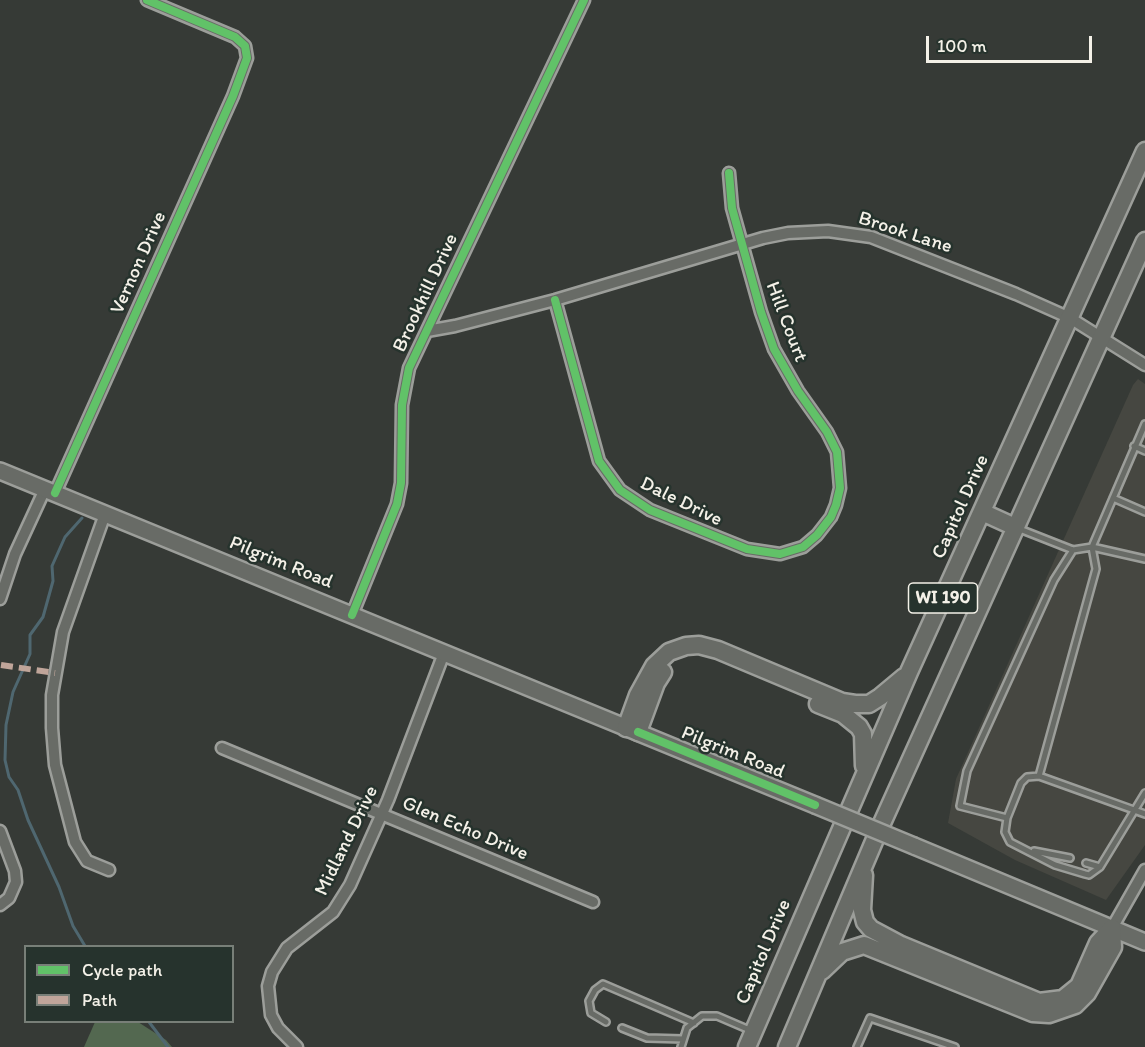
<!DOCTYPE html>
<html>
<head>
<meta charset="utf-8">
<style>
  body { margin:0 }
  #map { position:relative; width:1145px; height:1047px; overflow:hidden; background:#363a36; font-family:Itim,sans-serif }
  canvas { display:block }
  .legend { position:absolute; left:24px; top:945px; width:210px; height:78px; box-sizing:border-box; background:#26332d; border:2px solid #787f78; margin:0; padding:8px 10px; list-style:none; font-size:18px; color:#f4f1e8 }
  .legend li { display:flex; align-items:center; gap:12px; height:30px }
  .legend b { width:30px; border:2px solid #787f78 }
  .scale { position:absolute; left:926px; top:36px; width:166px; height:27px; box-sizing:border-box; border:3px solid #f4f1e8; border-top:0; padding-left:8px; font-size:18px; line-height:21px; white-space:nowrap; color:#f4f1e8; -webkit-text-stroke:4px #26332d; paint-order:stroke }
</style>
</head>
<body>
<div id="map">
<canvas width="1145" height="1047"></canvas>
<ul class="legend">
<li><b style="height:8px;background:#61c268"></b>Cycle path</li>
<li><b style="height:8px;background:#c0a59a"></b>Path</li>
</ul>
<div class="scale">100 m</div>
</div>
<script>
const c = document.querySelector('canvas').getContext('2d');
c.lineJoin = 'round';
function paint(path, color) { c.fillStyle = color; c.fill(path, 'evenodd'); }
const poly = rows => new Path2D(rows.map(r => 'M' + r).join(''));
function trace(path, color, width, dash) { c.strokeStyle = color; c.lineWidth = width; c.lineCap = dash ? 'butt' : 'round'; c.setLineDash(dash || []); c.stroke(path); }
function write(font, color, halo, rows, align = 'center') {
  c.font = font + ' Itim,sans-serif'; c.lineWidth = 5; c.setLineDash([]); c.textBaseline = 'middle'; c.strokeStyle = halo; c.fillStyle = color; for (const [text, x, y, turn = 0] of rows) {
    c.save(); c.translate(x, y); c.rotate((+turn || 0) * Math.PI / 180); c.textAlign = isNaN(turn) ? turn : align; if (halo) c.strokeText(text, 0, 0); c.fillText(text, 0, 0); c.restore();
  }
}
paint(poly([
  [1138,379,1145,384,1145,845,1106,900,1015,860,948,823,956,779,1133,385]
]), '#464741');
paint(poly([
  [95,1022,138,1022,166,1040,172,1047,84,1047]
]), '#536850');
trace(poly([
  [82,518,65,537,52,566,53,581,43,617,30,635,30,654,13,692,6,725,5,760,9,777,18,790,28,820,59,887,73,926,85,946],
  [149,1022,168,1047]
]), '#4f6770', 3);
const service = poly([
  [1145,424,1092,547,1096,569,1039,776,1145,814],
  [1134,446,1145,451],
  [1113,498,1145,512],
  [1017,528,1073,550,1092,547,1145,559],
  [1039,776,1027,777,1021,783,1007,818,1005,832,1010,842,1055,865,1085,874,1089,875,1100,867,1145,793],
  [1007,818,960,806,967,771,1054,580,1073,550],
  [1034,851,1070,858],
  [1086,863,1100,867],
  [606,1022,591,1013,589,1001,595,990,603,984,694,1023],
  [622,1028,647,1038,683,1039],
  [681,1047,687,1028,702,1016,717,1016,752,1031],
  [857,1047,870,1018,955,1047]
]);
const minor = poly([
  [555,300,599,461,620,490,650,510,747,549,780,554,803,547,817,535,831,517,836,505,840,488,837,452,827,432,798,391,774,349,761,312,732,208,729,173],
  [427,331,455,326,555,300,763,238,788,233,828,231,871,237,1016,294,1070,318,1145,365],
  [55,493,233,96,247,58,245,46,235,37,147,0],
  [105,514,63,632,52,695,52,728,55,765,75,842,87,861,109,870],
  [0,599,15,554,45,489],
  [352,615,397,504,401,483,402,405,409,368,584,0],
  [222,748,593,902],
  [0,831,15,871,16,882,9,898,0,905],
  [1112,928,1145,870],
  [297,1047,278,1028,271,1015,268,986,272,972,287,948,333,912,350,885,388,800,444,653]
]);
const secondary = poly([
  [0,471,815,805],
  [914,846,1145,942]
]);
const primary = poly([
  [982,512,1015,527],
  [818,704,843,714,859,727,863,734,864,766],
  [626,728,638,695,654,666,669,652,686,646,699,645,718,650,842,702,855,704,869,704,880,697,904,677],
  [638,732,656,683,663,672],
  [864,875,862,910,865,922,871,929,901,945,1039,1002,1063,999,1079,986,1098,943,1112,928],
  [822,971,842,952,864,945,1033,1013,1049,1014,1075,1005,1087,993,1113,947,1112,928],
  [747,1047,909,672,1145,151],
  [787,1047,878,832,1145,241]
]);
trace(service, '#9c9e9a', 10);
trace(minor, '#9c9e9a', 15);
trace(secondary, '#9c9e9a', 20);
trace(primary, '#9c9e9a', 21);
trace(service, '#686b66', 5);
trace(minor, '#686b66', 10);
trace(secondary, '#686b66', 15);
trace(primary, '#686b66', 16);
const secondaryBridge = poly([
  [815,805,914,846]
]);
trace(secondaryBridge, '#9c9e9a', 20, []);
trace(secondaryBridge, '#686b66', 15);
trace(poly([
  [1,665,55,673]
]), '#c0a59a', 6, [12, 6]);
trace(poly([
  [555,300,599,461,620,490,650,510,747,549,780,554,803,547,817,535,831,517,836,505,840,488,837,452,827,432,798,391,774,349,761,312,732,208,729,173],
  [55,493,233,96,247,58,245,46,235,37,147,0],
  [352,615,397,504,401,483,402,405,409,368,584,0],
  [638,732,815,805]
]), '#61c268', 8);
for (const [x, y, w] of [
  [943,598,69]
]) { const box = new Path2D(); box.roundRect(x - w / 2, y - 15, w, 30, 4.5); c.fillStyle = '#26332d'; c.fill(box); trace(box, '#f4f1e8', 1.5); }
write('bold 18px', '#f4f1e8', null, [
  ["WI 190",943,598]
]);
write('20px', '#f4f1e8', '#26332d', [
  ["Brook Lane",905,233,18],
  ["Vernon Drive",139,263,-66],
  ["Brookhill Drive",426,293,-65],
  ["Hill Court",786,322,69],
  ["Dale Drive",681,502,26],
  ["Capitol Drive",961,507,-66],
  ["Pilgrim Road",281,563,22],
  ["Pilgrim Road",733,753,22],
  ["Glen Echo Drive",465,829,23],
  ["Midland Drive",347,841,-64],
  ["Capitol Drive",764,952,-67]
]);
</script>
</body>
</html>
